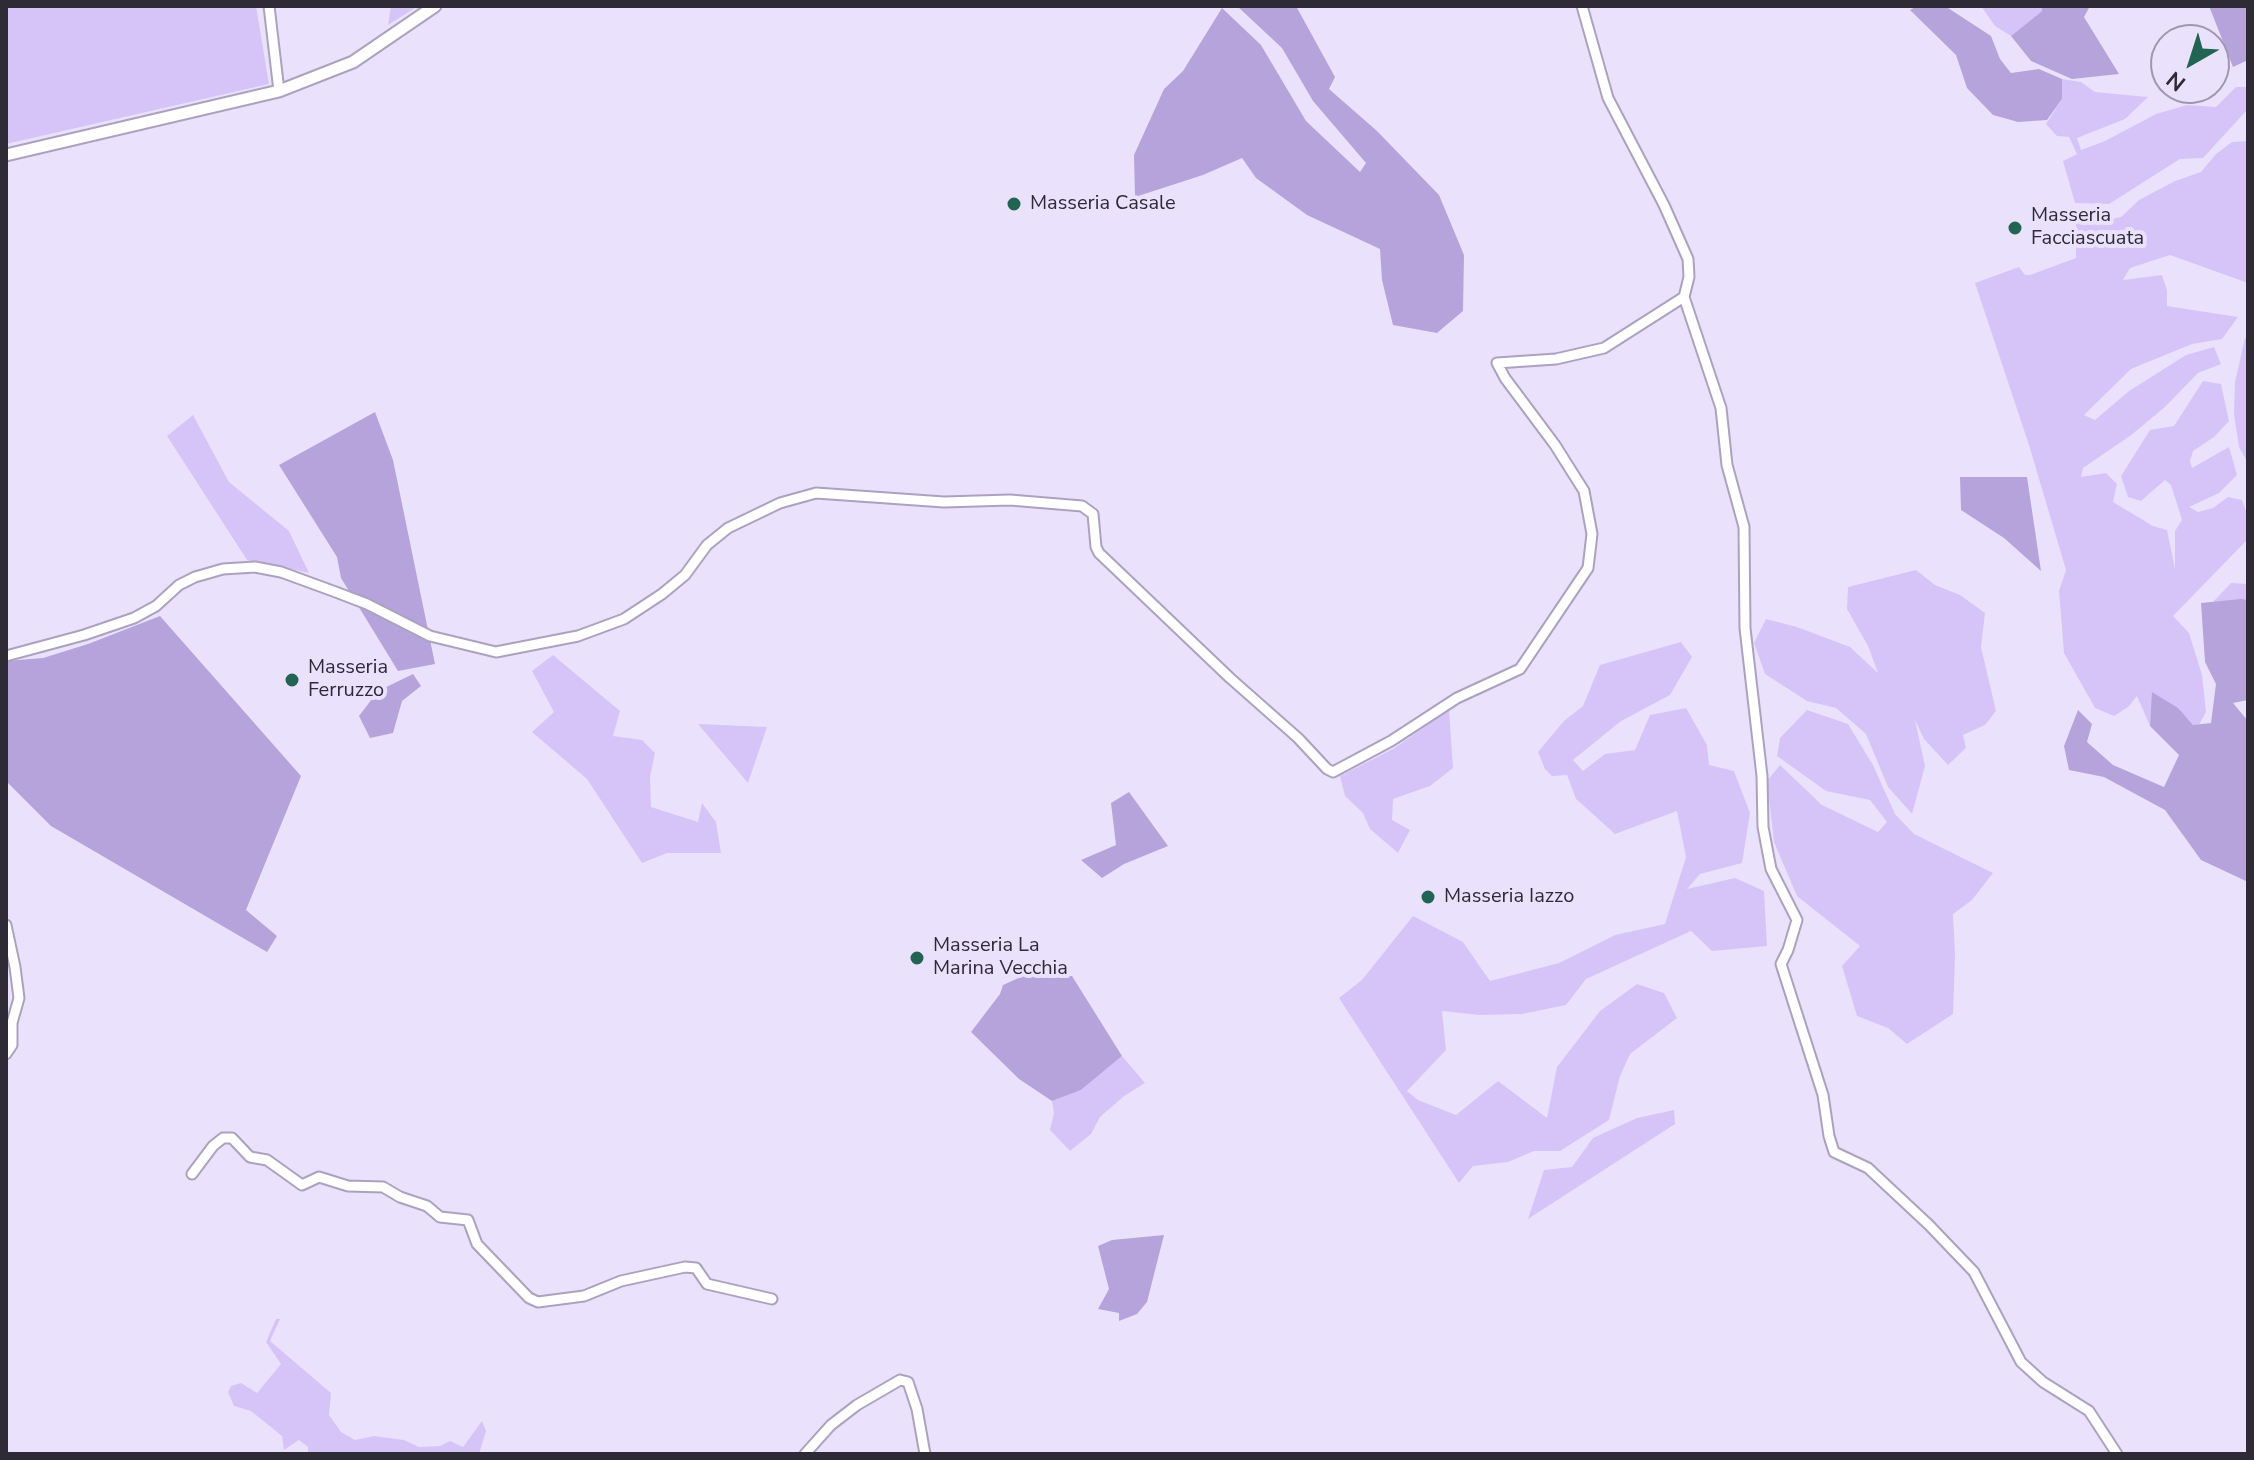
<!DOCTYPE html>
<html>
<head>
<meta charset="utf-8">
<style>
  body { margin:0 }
  #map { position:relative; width:2254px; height:1460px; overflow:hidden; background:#eae2fc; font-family:"Nunito Sans",sans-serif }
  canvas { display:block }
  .frame { position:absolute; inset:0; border:8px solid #2e2a36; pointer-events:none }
  .north { position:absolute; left:2150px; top:24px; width:80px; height:80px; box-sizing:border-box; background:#eae2fc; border:2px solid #9f98ad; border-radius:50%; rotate:219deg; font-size:22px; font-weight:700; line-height:32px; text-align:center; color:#2e2a36 }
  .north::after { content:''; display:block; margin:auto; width:28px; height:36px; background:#216454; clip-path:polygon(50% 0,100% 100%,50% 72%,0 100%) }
</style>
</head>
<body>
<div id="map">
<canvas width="2254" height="1460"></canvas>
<div class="frame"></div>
<div class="north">N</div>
</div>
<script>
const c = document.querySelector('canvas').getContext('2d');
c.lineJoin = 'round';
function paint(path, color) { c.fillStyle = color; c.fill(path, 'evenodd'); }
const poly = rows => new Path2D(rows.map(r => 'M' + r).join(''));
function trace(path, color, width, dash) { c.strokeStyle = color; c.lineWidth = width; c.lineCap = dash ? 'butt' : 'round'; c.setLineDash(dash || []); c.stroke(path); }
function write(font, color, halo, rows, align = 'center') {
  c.font = font + ' "Nunito Sans",sans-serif'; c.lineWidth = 8; c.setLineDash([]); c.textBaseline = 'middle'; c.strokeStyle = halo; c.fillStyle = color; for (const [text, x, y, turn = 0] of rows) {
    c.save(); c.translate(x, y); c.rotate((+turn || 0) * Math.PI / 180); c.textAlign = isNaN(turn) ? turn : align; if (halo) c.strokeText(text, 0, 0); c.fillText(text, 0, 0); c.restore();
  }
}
paint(poly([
  [6,6,256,6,269,84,6,144],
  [391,6,418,6,388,25],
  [1981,6,2042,6,2042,11,2011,36,1995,26],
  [2062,79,2081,82,2095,92,2148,97,2125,119,2077,138,2081,150,2105,141,2156,114,2187,105,2216,107,2236,87,2248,87,2248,109,2203,158,2180,159,2109,204,2075,203,2063,161,2077,154,2069,137,2057,136,2046,124,2062,99],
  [2248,141,2248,283,2170,255,2130,268,2123,280,2162,275,2167,290,2167,306,2238,317,2222,339,2192,344,2131,369,2084,415,2095,420,2129,391,2186,355,2214,347,2221,364,2198,373,2165,407,2130,436,2083,468,2081,477,2106,473,2117,484,2113,502,2153,526,2167,530,2175,569,2175,531,2182,520,2171,485,2165,480,2141,501,2128,497,2121,476,2150,430,2174,426,2203,381,2221,384,2229,421,2214,437,2193,451,2190,461,2192,468,2229,447,2237,475,2219,493,2189,507,2198,512,2213,508,2228,497,2242,500,2248,517,2247,540,2173,616,2189,633,2202,675,2206,712,2199,725,2193,725,2176,709,2153,693,2150,726,2137,696,2128,707,2114,716,2095,708,2064,653,2059,591,2066,570,2029,445,1975,283,2019,267,2025,275,2030,275,2076,258,2076,219,2102,221,2121,217,2139,200,2175,181,2201,172,2216,154,2232,142],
  [2245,338,2248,341,2248,463,2239,447,2234,414,2235,382],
  [193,415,229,482,289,531,309,573,247,560,167,436],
  [1916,570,1935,585,1960,595,1985,613,1981,647,1996,711,1985,725,1963,735,1966,748,1948,765,1924,739,1915,720,1925,766,1912,814,1888,787,1866,734,1836,708,1807,701,1765,674,1754,643,1766,619,1797,627,1850,647,1878,673,1868,646,1847,609,1848,587],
  [2231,583,2248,584,2248,600,2213,602],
  [1681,642,1692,657,1670,695,1621,721,1573,760,1583,771,1605,754,1635,750,1650,715,1686,708,1707,745,1709,765,1734,771,1750,813,1742,863,1700,874,1687,889,1735,878,1764,891,1767,946,1712,951,1691,931,1586,979,1566,1005,1522,1014,1479,1015,1442,1011,1446,1050,1407,1091,1418,1100,1456,1115,1498,1081,1547,1118,1557,1067,1600,1011,1637,984,1664,993,1677,1018,1630,1054,1620,1076,1609,1120,1560,1151,1534,1151,1508,1162,1473,1166,1459,1183,1339,998,1362,980,1413,916,1463,942,1490,981,1559,963,1615,935,1665,924,1686,857,1677,811,1615,834,1576,799,1567,775,1552,776,1545,769,1538,752,1564,721,1583,706,1600,665],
  [553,655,620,711,613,736,642,740,655,753,650,777,651,807,698,822,702,803,716,822,721,853,667,853,642,863,587,779,532,732,554,712,532,671],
  [1449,710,1453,768,1430,786,1393,799,1392,820,1410,830,1398,853,1370,829,1363,813,1345,796,1340,776,1393,749],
  [1807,710,1848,724,1873,765,1895,814,1914,834,1993,873,1972,900,1953,914,1955,954,1953,1014,1907,1044,1888,1028,1857,1016,1842,966,1860,946,1797,896,1774,842,1767,781,1780,765,1822,805,1878,832,1887,822,1870,800,1826,791,1777,756,1780,738],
  [698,724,767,727,748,783],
  [1122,1056,1145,1083,1124,1096,1100,1117,1091,1134,1070,1151,1050,1130,1054,1113,1052,1101,1081,1090],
  [1674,1110,1675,1124,1528,1219,1544,1170,1572,1167,1593,1138,1637,1118],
  [276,1319,280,1319,270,1341,331,1393,329,1415,341,1432,355,1440,374,1436,404,1440,419,1447,440,1446,450,1441,463,1447,482,1421,486,1431,479,1454,308,1454,308,1447,299,1440,284,1450,282,1436,251,1411,234,1406,228,1392,231,1386,241,1383,257,1393,281,1364,266,1342]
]), '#d6c4f9');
paint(poly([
  [1237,6,1296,6,1335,77,1329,89,1377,131,1439,195,1464,255,1463,311,1437,333,1393,325,1382,280,1380,249,1307,215,1256,178,1242,158,1203,175,1135,197,1134,155,1164,89,1183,71,1222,8,1261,45,1306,121,1360,172,1366,163,1313,101,1282,48],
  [1917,6,1945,6,1991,36,2000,59,2011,73,2039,69,2062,79,2062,99,2047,120,2018,122,1993,115,1967,88,1956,55,1910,10],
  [2042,6,2090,6,2084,17,2119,74,2072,79,2031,61,2011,36,2042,11],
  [2209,6,2248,6,2248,60,2233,67],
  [375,412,393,460,435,664,398,671,341,578,337,557,279,465],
  [1960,477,2027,477,2041,571,2004,538,1961,510],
  [2241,599,2248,600,2248,700,2233,703,2248,721,2248,882,2201,860,2165,810,2104,777,2069,770,2064,746,2078,710,2092,724,2087,742,2113,765,2164,787,2179,755,2150,726,2152,692,2178,708,2193,725,2211,723,2216,684,2205,662,2201,603],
  [160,616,301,776,246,910,277,936,267,952,51,826,6,781,6,661,43,658,88,644],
  [413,674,421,686,402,701,393,733,370,738,359,716,378,691],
  [1129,792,1168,846,1124,864,1102,878,1081,860,1116,845,1111,803],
  [1023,976,1072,976,1122,1056,1081,1090,1052,1101,1019,1079,971,1032,1000,994,1003,985],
  [1164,1235,1147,1302,1137,1314,1119,1321,1119,1313,1098,1309,1109,1289,1098,1246,1112,1240]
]), '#b6a3dc');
const minor = poly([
  [269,6,279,91],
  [1582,6,1608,98,1664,205,1688,259,1689,277,1684,297,1721,408,1727,465,1744,527,1745,628,1762,776,1763,827,1771,869,1797,920,1788,950,1781,964,1823,1095,1829,1136,1834,1152,1868,1168,1929,1225,1974,1272,2021,1362,2043,1382,2089,1411,2117,1454],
  [6,656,84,635,134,618,156,606,179,585,195,577,223,569,255,567,281,572,333,591,367,604,430,636,496,652,578,636,624,619,662,594,685,575,707,545,728,528,780,503,816,493,944,502,1010,500,1082,506,1093,514,1096,547,1099,553,1230,678,1298,738,1327,769,1333,772,1391,741,1457,698,1520,669,1588,568,1592,534,1584,491,1555,445,1505,378,1497,363,1556,359,1604,348,1684,297],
  [6,925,15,967,19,998,12,1023,12,1045,6,1054],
  [192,1174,213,1146,223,1138,232,1138,250,1157,267,1160,302,1185,319,1177,348,1186,383,1187,400,1197,427,1206,440,1217,468,1220,477,1244,529,1298,538,1302,584,1296,621,1281,685,1267,696,1268,707,1284,772,1299],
  [805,1454,831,1425,857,1405,900,1380,908,1382,917,1409,925,1454]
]);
const major = poly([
  [6,155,279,91,353,62,435,6]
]);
trace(minor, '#aca2c0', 13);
trace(major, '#aca2c0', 15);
trace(minor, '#fff', 9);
trace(major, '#fff', 11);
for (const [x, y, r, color] of [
  [1014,204,8,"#216454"],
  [2015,228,8,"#216454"],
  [292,680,8,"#216454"],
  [1428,897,8,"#216454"],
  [917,958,8,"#216454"]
]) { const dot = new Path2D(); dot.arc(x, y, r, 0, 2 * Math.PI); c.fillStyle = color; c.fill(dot); trace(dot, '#eae2fc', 3); }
write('20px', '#2e2a36', '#eae2fc', [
  ["Masseria Casale",1030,204],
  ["Masseria",2031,216],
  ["Facciascuata",2031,239],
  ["Masseria",308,668],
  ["Ferruzzo",308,691],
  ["Masseria Iazzo",1444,897],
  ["Masseria La",933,946],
  ["Marina Vecchia",933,969]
], 'left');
</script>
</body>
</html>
